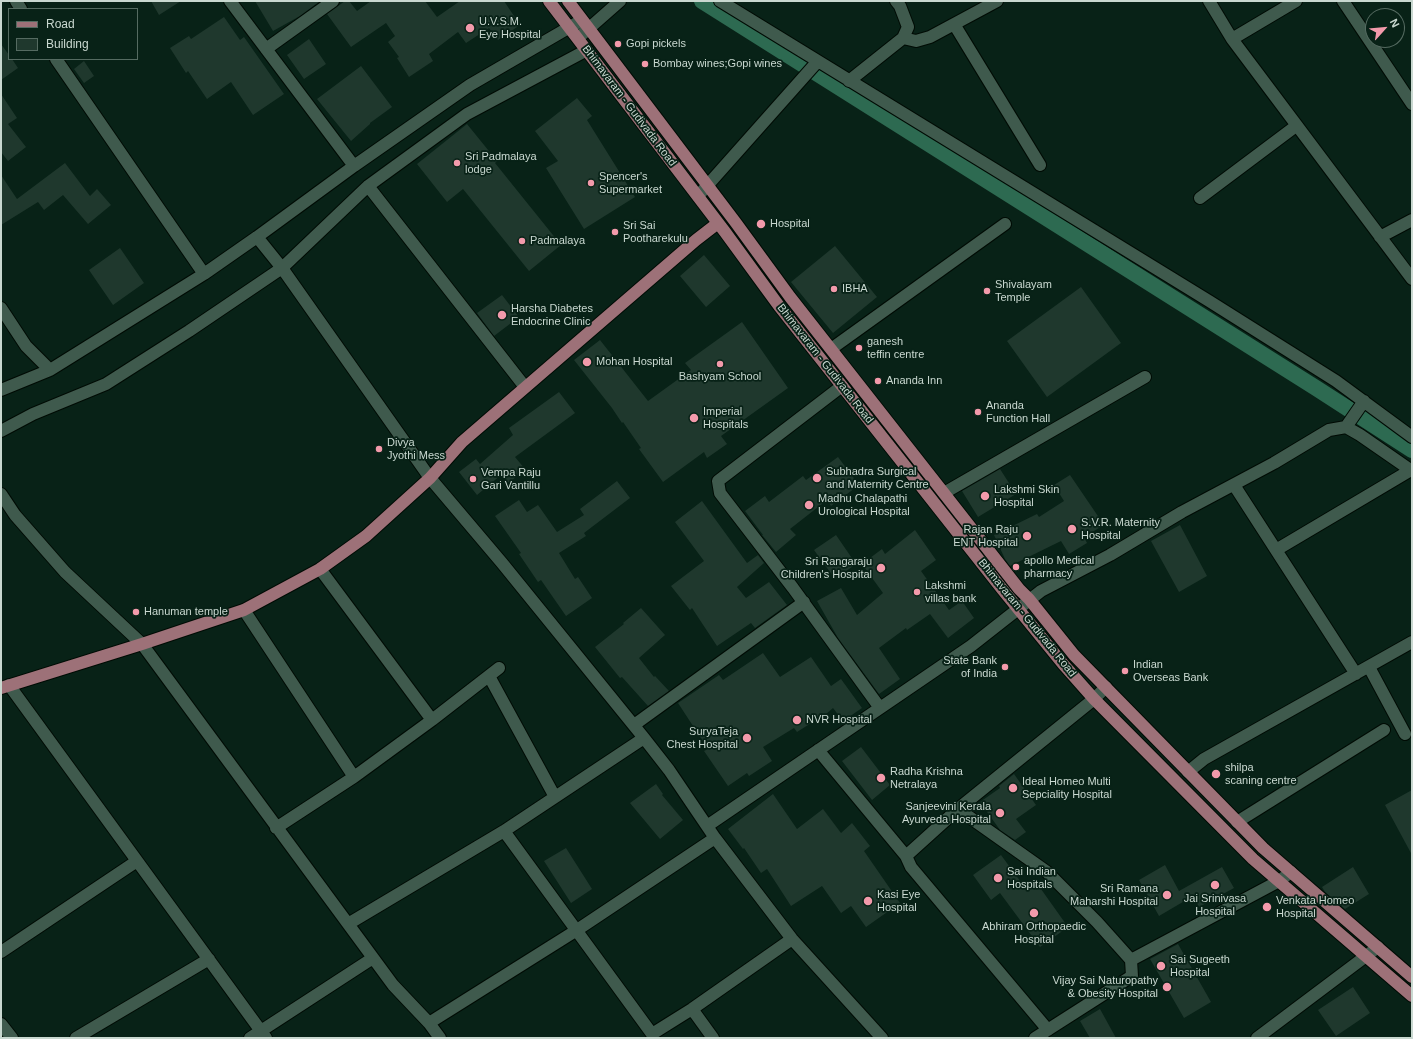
<!DOCTYPE html>
<html>
<head>
<meta charset="utf-8">
<style>
  body { margin:0 }
  #map { position:relative; width:1413px; height:1039px; overflow:hidden; background:#082217; font-family:Helvetica,sans-serif }
  canvas { display:block }
  .frame { position:absolute; inset:0; border:2px solid #c9d8d0; pointer-events:none }
  .legend { position:absolute; left:8px; top:8px; width:130px; height:52px; box-sizing:border-box; background:#082217; border:1px solid #556b61; margin:0; padding:5px 7px; list-style:none; font-size:12px; color:#c9d8d0 }
  .legend li { display:flex; align-items:center; gap:8px; height:20px }
  .legend b { width:20px; border:1px solid #556b61 }
  .north { position:absolute; left:1365px; top:8px; width:40px; height:40px; box-sizing:border-box; background:#082217; border:1px solid #556b61; border-radius:50%; rotate:63deg; font-size:11px; font-weight:700; line-height:16px; text-align:center; color:#c9d8d0 }
  .north::after { content:''; display:block; margin:auto; width:14px; height:18px; background:#f39aab; clip-path:polygon(50% 0,100% 100%,50% 72%,0 100%) }
</style>
</head>
<body>
<div id="map">
<canvas width="1413" height="1039"></canvas>
<div class="frame"></div>
<ul class="legend">
<li><b style="height:5px;background:#9d7178"></b>Road</li>
<li><b style="height:11px;background:#1f382d"></b>Building</li>
</ul>
<div class="north">N</div>
</div>
<script>
const c = document.querySelector('canvas').getContext('2d');
c.lineJoin = 'round';
const poly = rows => new Path2D(rows.map(r => 'M' + r).join(''));
function trace(path, color, width, dash) { c.strokeStyle = color; c.lineWidth = width; c.lineCap = dash ? 'butt' : 'round'; c.setLineDash(dash || []); c.stroke(path); }
function paint(path, color) { c.fillStyle = color; c.fill(path, 'evenodd'); }
function write(font, color, halo, rows, align = 'center') {
  c.font = font + ' Helvetica,sans-serif'; c.lineWidth = 3.5; c.setLineDash([]); c.textBaseline = 'middle'; c.strokeStyle = halo; c.fillStyle = color; for (const [text, x, y, turn = 0] of rows) {
    c.save(); c.translate(x, y); c.rotate((+turn || 0) * Math.PI / 180); c.textAlign = isNaN(turn) ? turn : align; if (halo) c.strokeText(text, 0, 0); c.fillText(text, 0, 0); c.restore();
  }
}
trace(poly([
  [702,1,1316,388,1412,450]
]), '#2d6a51', 16);
paint(poly([
  [151,1,181,1,159,15],
  [255,1,320,1,300,16,273,31],
  [345,1,349,1,357,11,371,1,425,1,437,17,460,1,504,1,520,25,498,40,489,28,466,43,458,32,429,54,433,61,409,77,397,58,399,57,388,42,395,36,386,23,351,47,327,14],
  [224,17,240,40,244,37,284,94,253,115,231,82,207,99,188,71,186,73,170,48,189,36,191,39],
  [309,39,326,64,304,79,287,55],
  [1,44,9,55,9,59,12,59,18,68,1,80],
  [84,61,94,76,84,83,74,69],
  [361,66,392,107,370,123,370,124,351,141,317,99],
  [1,94,17,118,8,124,26,147,8,161,1,152],
  [577,98,592,116,587,120,635,197,584,229,546,168,558,161,535,131],
  [467,124,497,161,495,163,561,245,529,271,463,189,447,202,417,164],
  [65,163,90,196,97,189,111,205,88,224,63,195,44,210,38,202,1,225,1,175,17,199],
  [835,246,877,297,833,333,791,282],
  [120,248,144,283,113,305,89,270],
  [704,255,730,286,706,307,680,276],
  [1081,287,1121,343,1047,397,1007,341],
  [502,295,519,317,494,336,477,313],
  [742,322,788,388,721,436,727,444,707,458,704,452,663,482,639,449,641,448,623,422,622,423,612,408,574,360,600,340,648,401,691,370,685,363],
  [559,392,575,413,515,457,525,469,509,483,501,475,477,495,459,472,476,459,480,464,513,435,509,428],
  [838,457,859,485,831,506,827,500,790,529,796,535,776,552,762,535,763,535,745,511,765,496,769,502,803,476,806,480],
  [1000,469,1016,494,978,517,962,491],
  [1070,475,1104,525,1084,537,1087,543,1069,554,1061,541,1010,566,1005,559,994,535,1037,514,1039,517,1064,501,1054,485],
  [617,481,630,498,584,533,586,536,559,553,575,579,578,577,592,598,566,616,541,580,538,582,519,554,521,553,495,516,519,500,527,512,538,505,557,532,584,515,580,509],
  [702,501,747,563,758,555,764,563,737,587,746,598,769,582,787,605,755,628,751,623,717,646,692,608,690,610,671,586,704,561,675,522],
  [1180,525,1207,576,1179,592,1151,541],
  [915,530,936,560,921,571,949,610,962,601,974,618,948,638,930,614,907,630,906,628,879,648,900,679,879,694,838,638,817,601,841,588,857,615,883,593,862,564,882,549,885,554],
  [836,535,856,564,835,579,814,550],
  [641,608,665,635,639,658,654,677,655,676,669,691,648,706,622,677,620,678,595,647,624,624,623,623],
  [763,653,780,677,811,657,831,686,841,679,862,708,843,721,833,708,818,721,816,720,797,732,794,728,763,747,772,761,749,776,747,773,728,786,704,751,708,749,678,703,719,675,723,680],
  [861,747,890,785,872,800,842,761],
  [1014,774,1036,805,1016,819,1026,832,1015,840,1000,830,980,802,1000,788,999,786],
  [656,784,663,794,662,795,683,820,660,839,630,803],
  [1412,790,1412,855,1385,805],
  [773,794,797,829,823,809,841,833,852,823,870,846,864,851,900,903,866,927,851,906,841,913,822,886,791,906,767,869,761,873,744,848,743,849,728,829],
  [566,848,592,889,571,903,544,861],
  [1001,855,1026,889,1036,882,1068,927,1040,947,1000,893,991,900,973,875],
  [1165,865,1179,891,1222,867,1234,888,1199,907,1193,896,1159,916,1139,880],
  [1353,867,1369,894,1345,909,1325,892,1322,887],
  [1178,944,1211,1002,1184,1018,1150,959],
  [1353,987,1370,1013,1336,1036,1318,1010],
  [1100,1009,1116,1038,1090,1038,1080,1021]
]), '#1f382d');
const minor = poly([
  [16,1,21,9],
  [230,1,354,166],
  [720,1,1209,301,1336,381,1412,437],
  [1209,1,1232,39,1412,279],
  [1343,1,1412,104],
  [954,24,1040,165],
  [578,38,620,1],
  [903,38,916,41,930,37,997,1],
  [1232,39,1296,1],
  [266,49,333,1],
  [56,59,204,274],
  [849,81,903,38,908,27,900,6,896,1],
  [368,186,525,387],
  [698,196,818,61],
  [1200,198,1296,126],
  [257,237,282,268,430,478,502,563,644,738,669,770,715,838,792,939,882,1038],
  [1380,237,1412,220],
  [1,308,26,346,50,370],
  [831,349,1005,224],
  [842,386,718,481,720,493,793,588,880,708],
  [1,390,50,370,204,274,257,237,354,166,470,85,582,20],
  [1346,427,1364,401],
  [1,431,33,414,106,384,189,331,282,268,368,186,467,114,587,50],
  [1234,485,1356,674],
  [944,493,1145,377],
  [1,494,15,515,65,572,142,644,393,985,429,1023,440,1038],
  [1276,550,1411,470],
  [320,569,432,720],
  [244,610,354,777],
  [1369,667,1405,734],
  [489,676,555,797],
  [9,685,266,1038],
  [634,725,804,602],
  [818,750,906,856],
  [1188,772,1204,759,1412,642],
  [958,809,1047,872,1097,922,1131,960],
  [1237,822,1384,730],
  [707,826,971,646,1041,591,1110,555,1182,512,1274,463,1329,430,1346,427,1360,435,1412,471],
  [276,828,354,777,432,720,499,668],
  [504,831,652,1034,692,1009,792,939],
  [348,924,504,831,644,738],
  [1,952,137,861],
  [692,1009,713,1038],
  [429,1023,577,930,715,838],
  [1,1024,12,1038],
  [1048,1030,911,867,906,856,958,809,1094,699,1106,687],
  [76,1038,209,959],
  [250,1038,373,958],
  [1035,1038,1132,976,1131,960,1279,881,1291,872],
  [1257,1038,1378,947]
]);
const major = poly([
  [549,1,725,232,779,306,1002,589,1063,664,1094,699,1253,859,1412,996],
  [568,1,736,223,790,297,1019,589,1029,599,1074,655,1263,848,1412,977],
  [1,688,142,644,244,610,320,569,366,536,430,478,462,442,696,240,718,223]
]);
trace(minor, '#000b04', 14);
trace(major, '#000b04', 14);
trace(minor, '#3f5a4d', 12);
trace(major, '#9d7178', 12);
for (const [x, y, r, color] of [
  [470,28,5,"#f39aab"],
  [618,44,4,"#f39aab"],
  [645,64,4,"#f39aab"],
  [457,163,4,"#f39aab"],
  [591,183,4,"#f39aab"],
  [761,224,5,"#f39aab"],
  [615,232,4,"#f39aab"],
  [522,241,4,"#f39aab"],
  [834,289,4,"#f39aab"],
  [987,291,4,"#f39aab"],
  [502,315,5,"#f39aab"],
  [859,348,4,"#f39aab"],
  [587,362,5,"#f39aab"],
  [720,364,4,"#f39aab"],
  [878,381,4,"#f39aab"],
  [978,412,4,"#f39aab"],
  [694,418,5,"#f39aab"],
  [379,449,4,"#f39aab"],
  [817,478,5,"#f39aab"],
  [473,479,4,"#f39aab"],
  [985,496,5,"#f39aab"],
  [809,505,5,"#f39aab"],
  [1072,529,5,"#f39aab"],
  [1027,536,5,"#f39aab"],
  [1016,567,4,"#f39aab"],
  [881,568,5,"#f39aab"],
  [917,592,4,"#f39aab"],
  [136,612,4,"#f39aab"],
  [1005,667,4,"#f39aab"],
  [1125,671,4,"#f39aab"],
  [797,720,5,"#f39aab"],
  [747,738,5,"#f39aab"],
  [1216,774,5,"#f39aab"],
  [881,778,5,"#f39aab"],
  [1013,788,5,"#f39aab"],
  [1000,813,5,"#f39aab"],
  [998,878,5,"#f39aab"],
  [1215,885,5,"#f39aab"],
  [1167,895,5,"#f39aab"],
  [868,901,5,"#f39aab"],
  [1267,907,5,"#f39aab"],
  [1034,913,5,"#f39aab"],
  [1161,966,5,"#f39aab"],
  [1167,987,5,"#f39aab"]
]) { const dot = new Path2D(); dot.arc(x, y, r, 0, 2 * Math.PI); c.fillStyle = color; c.fill(dot); trace(dot, '#082217', 1.5); }
write('11px', '#c9d8d0', '#082217', [
  ["U.V.S.M.",479,22],
  ["Eye Hospital",479,35],
  ["Gopi pickels",626,44],
  ["Bombay wines;Gopi wines",653,64],
  ["Sri Padmalaya",465,157],
  ["lodge",465,170],
  ["Spencer's",599,177],
  ["Supermarket",599,190],
  ["Hospital",770,224],
  ["Sri Sai",623,226],
  ["Pootharekulu",623,239],
  ["Padmalaya",530,241],
  ["Shivalayam",995,285],
  ["Temple",995,298],
  ["IBHA",842,289],
  ["Harsha Diabetes",511,309],
  ["Endocrine Clinic",511,322],
  ["ganesh",867,342],
  ["teffin centre",867,355],
  ["Mohan Hospital",596,362],
  ["Bashyam School",720,377,"center"],
  ["Ananda Inn",886,381],
  ["Ananda",986,406],
  ["Function Hall",986,419],
  ["Imperial",703,412],
  ["Hospitals",703,425],
  ["Divya",387,443],
  ["Jyothi Mess",387,456],
  ["Subhadra Surgical",826,472],
  ["and Maternity Centre",826,485],
  ["Vempa Raju",481,473],
  ["Gari Vantillu",481,486],
  ["Lakshmi Skin",994,490],
  ["Hospital",994,503],
  ["Madhu Chalapathi",818,499],
  ["Urological Hospital",818,512],
  ["S.V.R. Maternity",1081,523],
  ["Hospital",1081,536],
  ["Rajan Raju",1018,530,"right"],
  ["ENT Hospital",1018,543,"right"],
  ["apollo Medical",1024,561],
  ["pharmacy",1024,574],
  ["Sri Rangaraju",872,562,"right"],
  ["Children's Hospital",872,575,"right"],
  ["Lakshmi",925,586],
  ["villas bank",925,599],
  ["Hanuman temple",144,612],
  ["State Bank",997,661,"right"],
  ["of India",997,674,"right"],
  ["Indian",1133,665],
  ["Overseas Bank",1133,678],
  ["NVR Hospital",806,720],
  ["SuryaTeja",738,732,"right"],
  ["Chest Hospital",738,745,"right"],
  ["shilpa",1225,768],
  ["scaning centre",1225,781],
  ["Radha Krishna",890,772],
  ["Netralaya",890,785],
  ["Ideal Homeo Multi",1022,782],
  ["Sepciality Hospital",1022,795],
  ["Sanjeevini Kerala",991,807,"right"],
  ["Ayurveda Hospital",991,820,"right"],
  ["Sai Indian",1007,872],
  ["Hospitals",1007,885],
  ["Sri Ramana",1158,889,"right"],
  ["Maharshi Hospital",1158,902,"right"],
  ["Kasi Eye",877,895],
  ["Hospital",877,908],
  ["Jai Srinivasa",1215,899,"center"],
  ["Hospital",1215,912,"center"],
  ["Venkata Homeo",1276,901],
  ["Hospital",1276,914],
  ["Abhiram Orthopaedic",1034,927,"center"],
  ["Hospital",1034,940,"center"],
  ["Sai Sugeeth",1170,960],
  ["Hospital",1170,973],
  ["Vijay Sai Naturopathy",1158,981,"right"],
  ["& Obesity Hospital",1158,994,"right"]
], 'left');
write('11px', '#c9d8d0', '#082217', [
  ["Bhimavaram - Gudivada Road",629,106,53],
  ["Bhimavaram - Gudivada Road",825,364,52],
  ["Bhimavaram - Gudivada Road",1027,618,51]
]);
</script>
</body>
</html>
